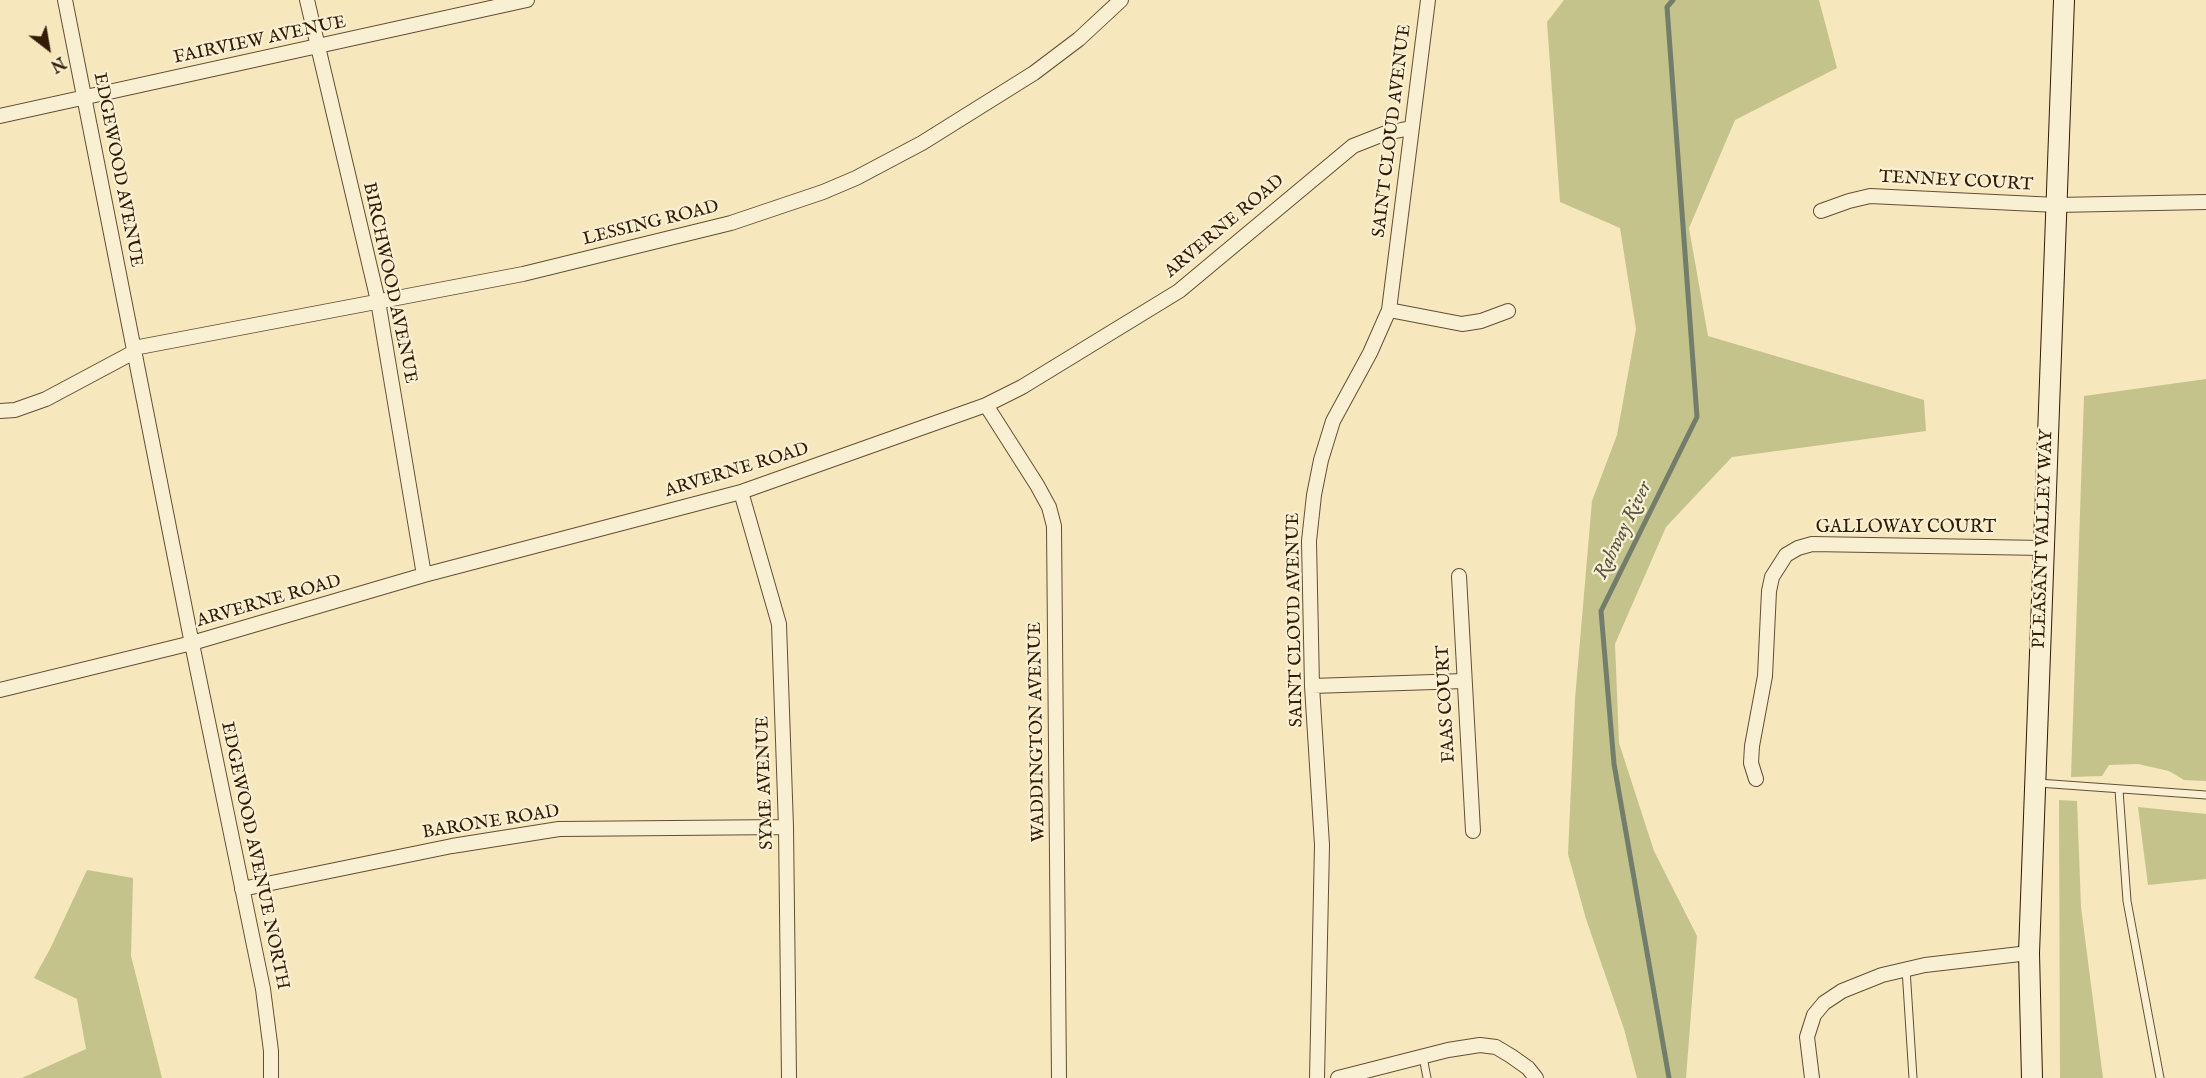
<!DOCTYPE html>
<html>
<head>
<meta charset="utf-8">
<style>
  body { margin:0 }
  #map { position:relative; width:2206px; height:1078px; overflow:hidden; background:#f6e7bc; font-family:"IM FELL English",serif }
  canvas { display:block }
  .north { position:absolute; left:18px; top:18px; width:60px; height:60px; -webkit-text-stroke:4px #f9efd3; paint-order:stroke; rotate:149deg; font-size:16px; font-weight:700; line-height:24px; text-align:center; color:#321c07 }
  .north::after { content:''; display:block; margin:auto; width:21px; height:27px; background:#321c07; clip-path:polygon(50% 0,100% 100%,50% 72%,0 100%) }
</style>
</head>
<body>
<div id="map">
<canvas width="2206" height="1078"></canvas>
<div class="north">N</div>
</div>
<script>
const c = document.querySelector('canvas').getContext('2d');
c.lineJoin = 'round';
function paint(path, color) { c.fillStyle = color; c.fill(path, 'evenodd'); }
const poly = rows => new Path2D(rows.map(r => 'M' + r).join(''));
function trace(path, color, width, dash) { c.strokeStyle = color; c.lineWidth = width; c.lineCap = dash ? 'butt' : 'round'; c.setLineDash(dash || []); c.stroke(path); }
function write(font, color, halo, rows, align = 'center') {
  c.font = font + ' "IM FELL English",serif'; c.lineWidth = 4.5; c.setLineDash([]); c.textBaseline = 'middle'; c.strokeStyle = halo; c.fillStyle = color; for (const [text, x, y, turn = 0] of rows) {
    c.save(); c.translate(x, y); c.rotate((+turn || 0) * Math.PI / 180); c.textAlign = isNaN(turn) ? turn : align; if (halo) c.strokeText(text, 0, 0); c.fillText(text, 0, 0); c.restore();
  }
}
paint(poly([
  [1564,0,1819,0,1837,68,1735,120,1689,228,1708,336,1924,400,1926,431,1732,457,1666,527,1615,644,1619,743,1654,851,1697,936,1686,1078,1637,1078,1624,1029,1586,919,1568,854,1575,699,1592,501,1617,435,1636,329,1620,228,1560,202,1547,22],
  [2206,379,2206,781,2184,780,2169,771,2138,764,2109,765,2102,776,2071,777,2084,396],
  [2059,800,2077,801,2081,907,2103,1078,2060,1078],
  [2138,807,2206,814,2206,879,2148,885],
  [87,870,133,878,131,956,162,1078,22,1078,86,1049,77,999,34,978,50,949]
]), '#c4c38b');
trace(poly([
  [1669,1078,1614,764,1601,611,1697,417,1667,7,1673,0]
]), '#727e6b', 5);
const lane = poly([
  [2038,783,2206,795],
  [2119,790,2127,901,2160,1078],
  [1906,969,1913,1078],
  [1423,1057,1427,1078]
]);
const street = poly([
  [65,0,190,634,263,989,271,1051,271,1078],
  [307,0,378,301,424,575],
  [0,116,527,0],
  [1821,211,1849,201,1870,196,2057,205,2206,202],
  [1389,310,1462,324,1481,321,1508,311],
  [134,348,523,274,731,223,823,192,856,178,922,143,1034,73,1079,39,1121,0],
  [986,405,1037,485,1049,507,1054,526,1059,1078],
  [0,411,15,410,46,399,134,352],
  [741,492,779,624,786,827,789,1078],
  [1459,576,1473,831],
  [1312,686,1464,681],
  [0,690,192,643,424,575,741,492,986,405,1022,387,1179,291,1353,146,1386,133,1411,128],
  [1756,779,1751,763,1752,746,1765,676,1769,591,1772,577,1786,555,1798,548,1812,544,2043,548],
  [242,889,452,846,559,829,786,827],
  [1317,1078,1322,845,1312,686,1309,541,1314,495,1321,460,1333,421,1370,353,1389,310,1428,0],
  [1338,1078,1448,1050,1480,1045,1496,1047,1511,1056,1528,1068,1536,1078],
  [1812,1078,1807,1037,1814,1015,1824,1003,1842,991,1882,975,1925,965,2029,953]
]);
const secondary = poly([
  [2032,1078,2029,953,2064,0]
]);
trace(lane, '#634f34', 9);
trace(street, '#634f34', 16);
trace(secondary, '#321c07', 22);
trace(lane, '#f9efd3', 7);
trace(street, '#f9efd3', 14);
trace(secondary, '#f9efd3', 20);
write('18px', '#321c07', '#f9efd3', [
  ["FAIRVIEW AVENUE",260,41,-12],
  ["SAINT CLOUD AVENUE",1393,131,-83],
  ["EDGEWOOD AVENUE",117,170,79],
  ["TENNEY COURT",1956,182,3],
  ["LESSING ROAD",651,224,-14],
  ["ARVERNE ROAD",1225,227,-40],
  ["BIRCHWOOD AVENUE",389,283,78],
  ["ARVERNE ROAD",737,471,-17],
  ["GALLOWAY COURT",1906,528],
  ["PLEASANT VALLEY WAY",2044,539,-88],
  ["ARVERNE ROAD",269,602,-16],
  ["SAINT CLOUD AVENUE",1296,620,-91],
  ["FAAS COURT",1447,704,-93],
  ["WADDINGTON AVENUE",1038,732,-91],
  ["SYME AVENUE",766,783,-92],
  ["BARONE ROAD",491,823,-9],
  ["EDGEWOOD AVENUE NORTH",254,856,78]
]);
write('italic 20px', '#575541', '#f9efd3', [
  ["Rahway River",1624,531,-64]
]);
</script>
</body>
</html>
